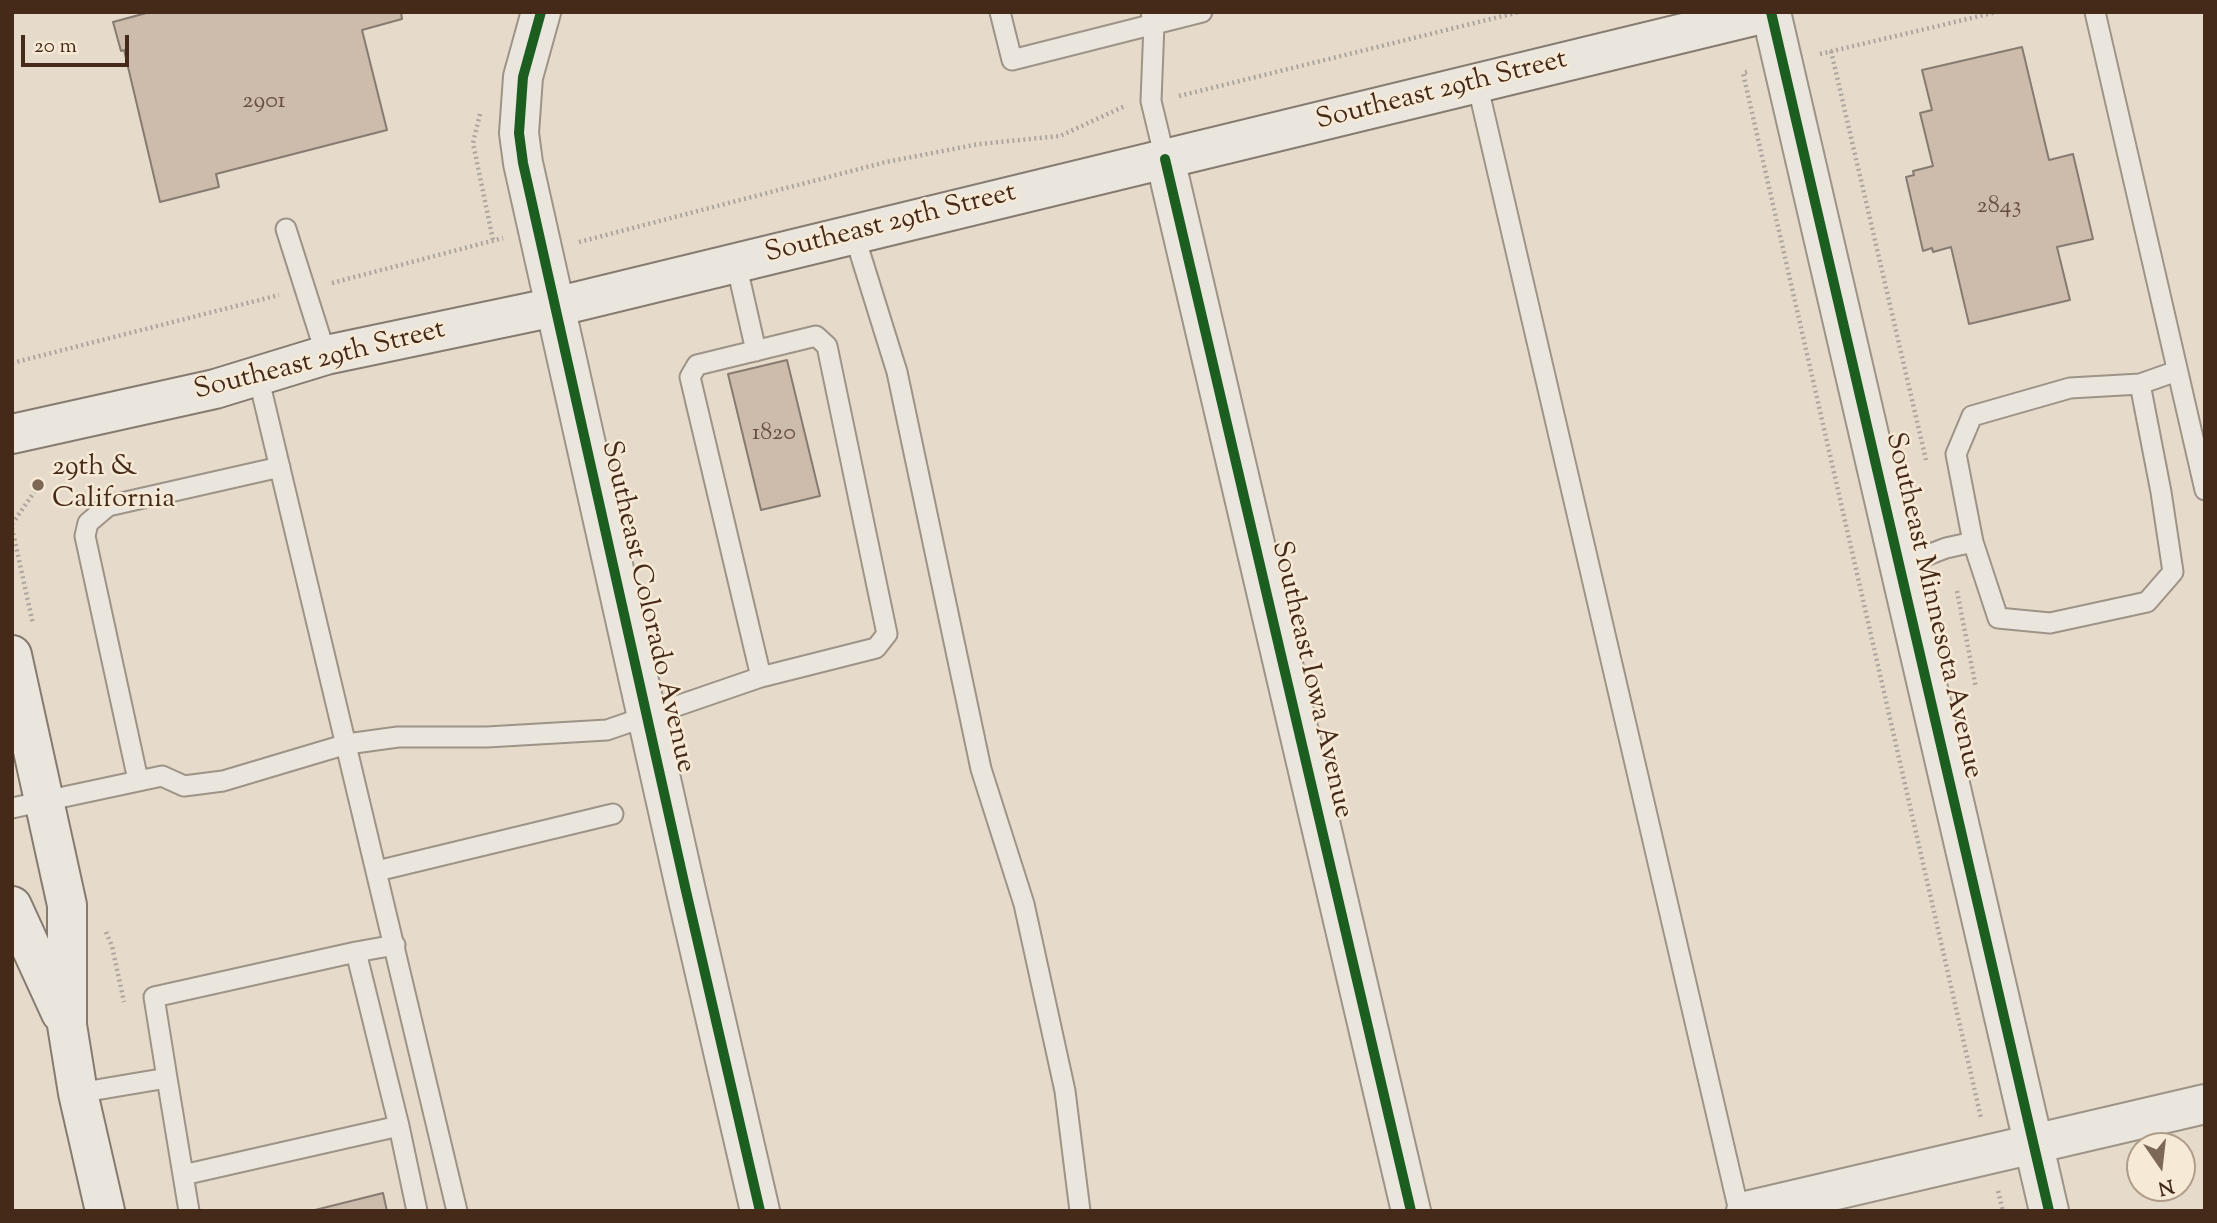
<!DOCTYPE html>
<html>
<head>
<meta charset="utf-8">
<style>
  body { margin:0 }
  #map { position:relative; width:2217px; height:1223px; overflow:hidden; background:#e6dbca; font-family:"Sorts Mill Goudy",serif }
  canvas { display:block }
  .frame { position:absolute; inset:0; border:14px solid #452a19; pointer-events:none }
  .north { position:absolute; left:2126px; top:1132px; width:70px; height:70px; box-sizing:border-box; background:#f6e9d5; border:2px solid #af9d8a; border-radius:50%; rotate:166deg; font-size:19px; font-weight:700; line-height:28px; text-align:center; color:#452a19 }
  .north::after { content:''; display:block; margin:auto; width:24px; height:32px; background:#7d6857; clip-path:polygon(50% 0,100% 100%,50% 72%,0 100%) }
  .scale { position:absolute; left:21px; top:35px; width:108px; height:32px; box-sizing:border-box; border:4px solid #452a19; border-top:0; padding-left:9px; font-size:21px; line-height:24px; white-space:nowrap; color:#452a19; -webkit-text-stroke:5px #f6e9d5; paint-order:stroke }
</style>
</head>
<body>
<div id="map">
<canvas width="2217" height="1223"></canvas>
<div class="frame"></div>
<div class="north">N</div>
<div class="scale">20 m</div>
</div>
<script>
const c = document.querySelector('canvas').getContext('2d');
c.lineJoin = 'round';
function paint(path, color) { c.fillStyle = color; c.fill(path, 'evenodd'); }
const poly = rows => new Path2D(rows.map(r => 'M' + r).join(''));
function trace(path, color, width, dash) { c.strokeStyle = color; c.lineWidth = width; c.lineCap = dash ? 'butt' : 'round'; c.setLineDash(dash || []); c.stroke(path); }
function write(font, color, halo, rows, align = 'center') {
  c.font = font + ' "Sorts Mill Goudy",serif'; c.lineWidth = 5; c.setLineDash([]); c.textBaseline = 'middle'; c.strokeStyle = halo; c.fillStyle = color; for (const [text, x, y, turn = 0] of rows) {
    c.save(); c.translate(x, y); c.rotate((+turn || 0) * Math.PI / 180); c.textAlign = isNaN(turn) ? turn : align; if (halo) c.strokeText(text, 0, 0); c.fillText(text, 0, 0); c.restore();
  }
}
const building = poly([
  [150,12,401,12,402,19,362,30,387,130,216,174,219,187,160,202,124,50,121,51,113,22,150,12],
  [2022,47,2049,160,2073,154,2093,239,2057,247,2070,300,1969,324,1951,247,1933,252,1932,248,1923,251,1906,177,1914,175,1913,171,1933,166,1920,113,1932,110,1922,70,2022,47],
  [787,360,820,496,761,510,728,374,787,360],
  [383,1193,387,1211,311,1211,383,1193]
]);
paint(building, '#cdbbab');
trace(building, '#867b70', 2);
const lane = poly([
  [1000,12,1012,60,1202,12],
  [1151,12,1154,24,1151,101,1165,159],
  [2095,12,2205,490],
  [1477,83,1739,1211],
  [286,229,326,355],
  [854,234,897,372,981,769,1024,904,1065,1091,1080,1211],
  [736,263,756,351],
  [258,376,457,1211],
  [2140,384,2177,371],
  [1899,566,1946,548,1973,542,1998,618,2050,623,2147,602,2173,572,2161,492,2140,384,2070,388,1972,416,1956,454,1973,542],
  [138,780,85,536,88,523,108,506,280,467],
  [12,808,162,776,184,786,223,781,347,744,398,737,487,737,607,730,761,677,876,648,887,634,827,346,816,336,697,365,690,377,761,677],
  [377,871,613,814],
  [356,952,395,945],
  [78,1093,167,1078],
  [399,1126,417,1211],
  [183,1175,399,1126,356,952,154,997,167,1078,189,1211]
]);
const street = poly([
  [541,12,523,77,519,133,523,163,686,891,760,1211],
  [1771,12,2049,1211],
  [1165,159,1411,1211],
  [1746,1211,2205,1104]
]);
const secondary = poly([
  [12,434,215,389,326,355,555,307,1770,12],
  [12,655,67,905,67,1025,78,1093,105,1211],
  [12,906,61,1013]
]);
trace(lane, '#9d9387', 23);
trace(street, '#9d9387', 42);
trace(secondary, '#867b70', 42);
trace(poly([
  [1831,51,1926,460],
  [1820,54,1997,12],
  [1747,72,1743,73,1981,1118],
  [1179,96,1519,12],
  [480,114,473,143,493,240],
  [579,242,886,162,979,144,1060,136,1125,106],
  [332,283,503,238],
  [12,363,279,295],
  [12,524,35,491],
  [12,528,33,624],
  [1957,591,1976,688],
  [106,932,112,946,124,1002],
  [1998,1191,2003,1211]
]), '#ada69e', 4.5, [2, 3.5]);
trace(lane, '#eae5dd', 19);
trace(street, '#eae5dd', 38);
trace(secondary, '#eae5dd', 38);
trace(poly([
  [541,12,523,77,519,133,523,163,686,891,760,1211],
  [1771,12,2049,1211],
  [1165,159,1411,1211]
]), '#1b5e20', 10);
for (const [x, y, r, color] of [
  [38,485,7,"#7d6857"]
]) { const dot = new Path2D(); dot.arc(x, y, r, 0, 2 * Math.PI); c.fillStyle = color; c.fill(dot); trace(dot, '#f6e9d5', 2.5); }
write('24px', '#674e3e', null, [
  ["2901",264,103],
  ["2843",1999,208],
  ["1820",774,435]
]);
write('28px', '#452a19', '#f6e9d5', [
  ["Southeast 29th Street",1442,92,-14],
  ["Southeast 29th Street",891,225,-14],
  ["Southeast 29th Street",320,362,-14],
  ["Southeast Minnesota Avenue",1932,606,77],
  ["Southeast Colorado Avenue",646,607,77],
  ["Southeast Iowa Avenue",1310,680,77]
]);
write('28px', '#452a19', '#f6e9d5', [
  ["29th &",52,469],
  ["California",52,501]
], 'left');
</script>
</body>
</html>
